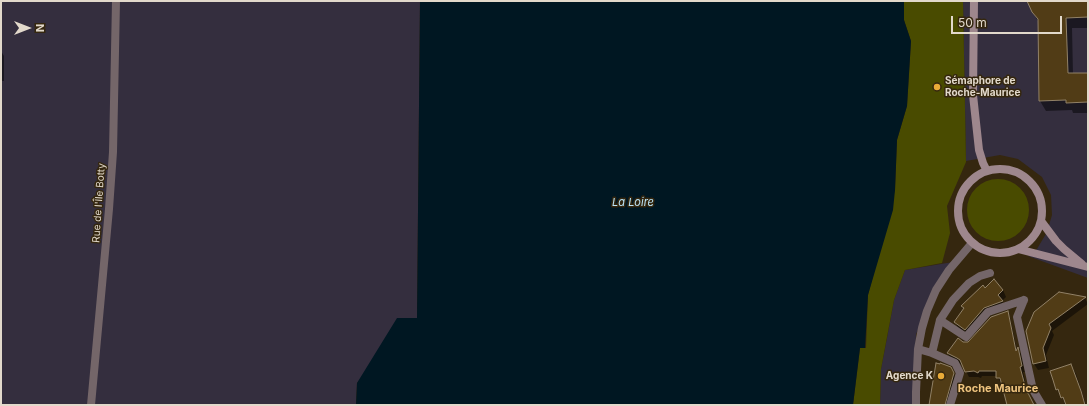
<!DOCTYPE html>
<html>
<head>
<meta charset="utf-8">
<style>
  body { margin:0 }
  #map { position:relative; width:1089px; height:406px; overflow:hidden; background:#35270f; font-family:Inter,sans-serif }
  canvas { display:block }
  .frame { position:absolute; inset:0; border:2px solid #e2d9cb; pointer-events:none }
  .north { position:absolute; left:8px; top:8px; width:40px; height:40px; -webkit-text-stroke:3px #35270f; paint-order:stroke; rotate:90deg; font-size:11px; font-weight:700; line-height:16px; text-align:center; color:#e2d9cb }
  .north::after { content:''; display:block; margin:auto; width:14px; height:18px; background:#e2d9cb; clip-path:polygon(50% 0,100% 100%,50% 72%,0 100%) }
  .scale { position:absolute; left:951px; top:16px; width:111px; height:18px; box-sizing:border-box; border:2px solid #e2d9cb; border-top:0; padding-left:5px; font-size:12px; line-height:14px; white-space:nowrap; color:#e2d9cb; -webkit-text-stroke:3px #35270f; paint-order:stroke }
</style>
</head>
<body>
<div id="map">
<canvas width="1089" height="406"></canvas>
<div class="frame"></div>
<div class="north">N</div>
<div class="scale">50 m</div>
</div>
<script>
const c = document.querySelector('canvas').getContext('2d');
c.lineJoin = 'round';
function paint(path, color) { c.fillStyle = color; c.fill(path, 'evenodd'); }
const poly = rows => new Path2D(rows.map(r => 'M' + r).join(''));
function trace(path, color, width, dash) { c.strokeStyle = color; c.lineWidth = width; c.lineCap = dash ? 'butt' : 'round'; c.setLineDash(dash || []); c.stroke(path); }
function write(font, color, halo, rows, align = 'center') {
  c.font = font + ' Inter,sans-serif'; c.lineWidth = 3; c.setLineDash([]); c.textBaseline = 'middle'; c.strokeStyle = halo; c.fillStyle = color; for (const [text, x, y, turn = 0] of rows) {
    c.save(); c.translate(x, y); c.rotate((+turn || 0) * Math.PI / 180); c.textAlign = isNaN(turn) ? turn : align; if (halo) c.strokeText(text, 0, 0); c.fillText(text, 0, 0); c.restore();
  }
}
paint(poly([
  [1,1,420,1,417,318,357,383,356,405,1,405],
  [963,1,1088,1,1088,278,1028,256,1037,249,1047,232,1052,215,1051,195,1042,177,1018,159,1000,155,966,161],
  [953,262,916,334,914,405,880,405,881,369,887,338,894,300,905,270]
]), '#342e3e');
paint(poly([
  [904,1,963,1,966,162,947,206,950,233,942,263,905,270,894,300,881,369,880,405,853,405,860,348,866,348,868,295,895,190,897,140,907,106,911,41,904,20],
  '967 210a31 31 0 1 1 62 0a31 31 0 1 1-62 0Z'
]), '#494b00');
paint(poly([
  [420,1,904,1,904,20,911,41,907,106,897,140,895,190,893,210,868,295,865,348,860,348,853,405,356,405,357,383,397,318,417,318]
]), '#001722');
paint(poly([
  [1030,1,1088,1,1088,28,1072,28,1073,74,1088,74,1088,113,1073,113,1072,110,1046,111,1040,101,1039,23,1033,12],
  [1,51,4,56,4,81,1,81],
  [1003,290,1006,297,1002,301,1006,308,988,315,969,336,959,329,955,322,965,310,963,306],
  [1059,294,1085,298,1088,304,1052,331,1054,335,1046,355,1049,368,1038,370,1034,364,1027,331],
  [1007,312,1010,318,1017,351,1018,349,1021,354,1025,372,1023,372,1028,394,1034,405,1008,405,1002,383,1001,383,997,376,982,376,981,378,978,377,969,377,963,365,951,359,948,354,963,343,969,343],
  [1071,365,1076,374,1086,405,1065,405,1063,398,1057,389],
  [950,368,957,380,949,405,930,405]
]), '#0007');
const building = poly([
  [1027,1,1088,1,1088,17,1066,18,1068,73,1088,73,1088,102,1066,103,1066,100,1039,101,1038,19,1032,12,1027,1],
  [994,279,1003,290,998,295,1003,301,984,308,965,330,954,322,964,308,961,306,983,285,985,288,994,279],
  [1059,292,1086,297,1049,324,1051,328,1043,348,1046,361,1033,364,1026,331,1034,312,1059,292],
  [1008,311,1016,351,1018,347,1022,366,1020,367,1027,393,1028,393,1034,405,1007,405,1000,378,996,378,996,371,979,371,978,373,974,371,965,372,960,360,957,358,947,353,958,338,963,342,968,342,991,317,1008,311],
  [936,363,940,364,940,363,951,367,954,373,945,405,929,405,936,363],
  [1071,364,1081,391,1085,405,1066,405,1063,397,1061,398,1058,389,1056,390,1053,380,1050,371,1071,364]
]);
paint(building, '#513c16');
trace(building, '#918167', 1);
trace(poly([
  [1024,300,1017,317,1033,390,1042,405],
  [940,320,966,337,988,312,1024,300],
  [918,349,932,353,955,363,960,373,950,405],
  [932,353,940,320,953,300,969,283,980,276,990,273],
  [91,405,109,209,113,152,116,1],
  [916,405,916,392,918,349,922,328,927,311,936,290,949,270,972,243]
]), '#746669', 8);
trace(poly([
  [974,1,973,95,979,150,983,163,987,171],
  '958 211a42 42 0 1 1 84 0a42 42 0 1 1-84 0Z',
  [1041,221,1056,241,1064,249,1082,264],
  [1018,249,1088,267]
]), '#9e878d', 8);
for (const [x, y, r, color] of [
  [937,87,4,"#e9ab38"],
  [941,376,4,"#e9ab38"]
]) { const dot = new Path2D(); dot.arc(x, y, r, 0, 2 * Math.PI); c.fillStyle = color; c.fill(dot); trace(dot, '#35270f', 1.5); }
write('bold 10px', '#e2d9cb', '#35270f', [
  ["Sémaphore de",945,81],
  ["Roche-Maurice",945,93],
  ["Agence K",933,376,"right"]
], 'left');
write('10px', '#e2d9cb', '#35270f', [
  ["Rue de l'Île Botty",99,203,-86]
]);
write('italic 11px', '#b8e3f7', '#35270f', [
  ["La Loire",633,203]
]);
write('bold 11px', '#efc47f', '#35270f', [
  ["Roche Maurice",998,389]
]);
</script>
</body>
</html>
